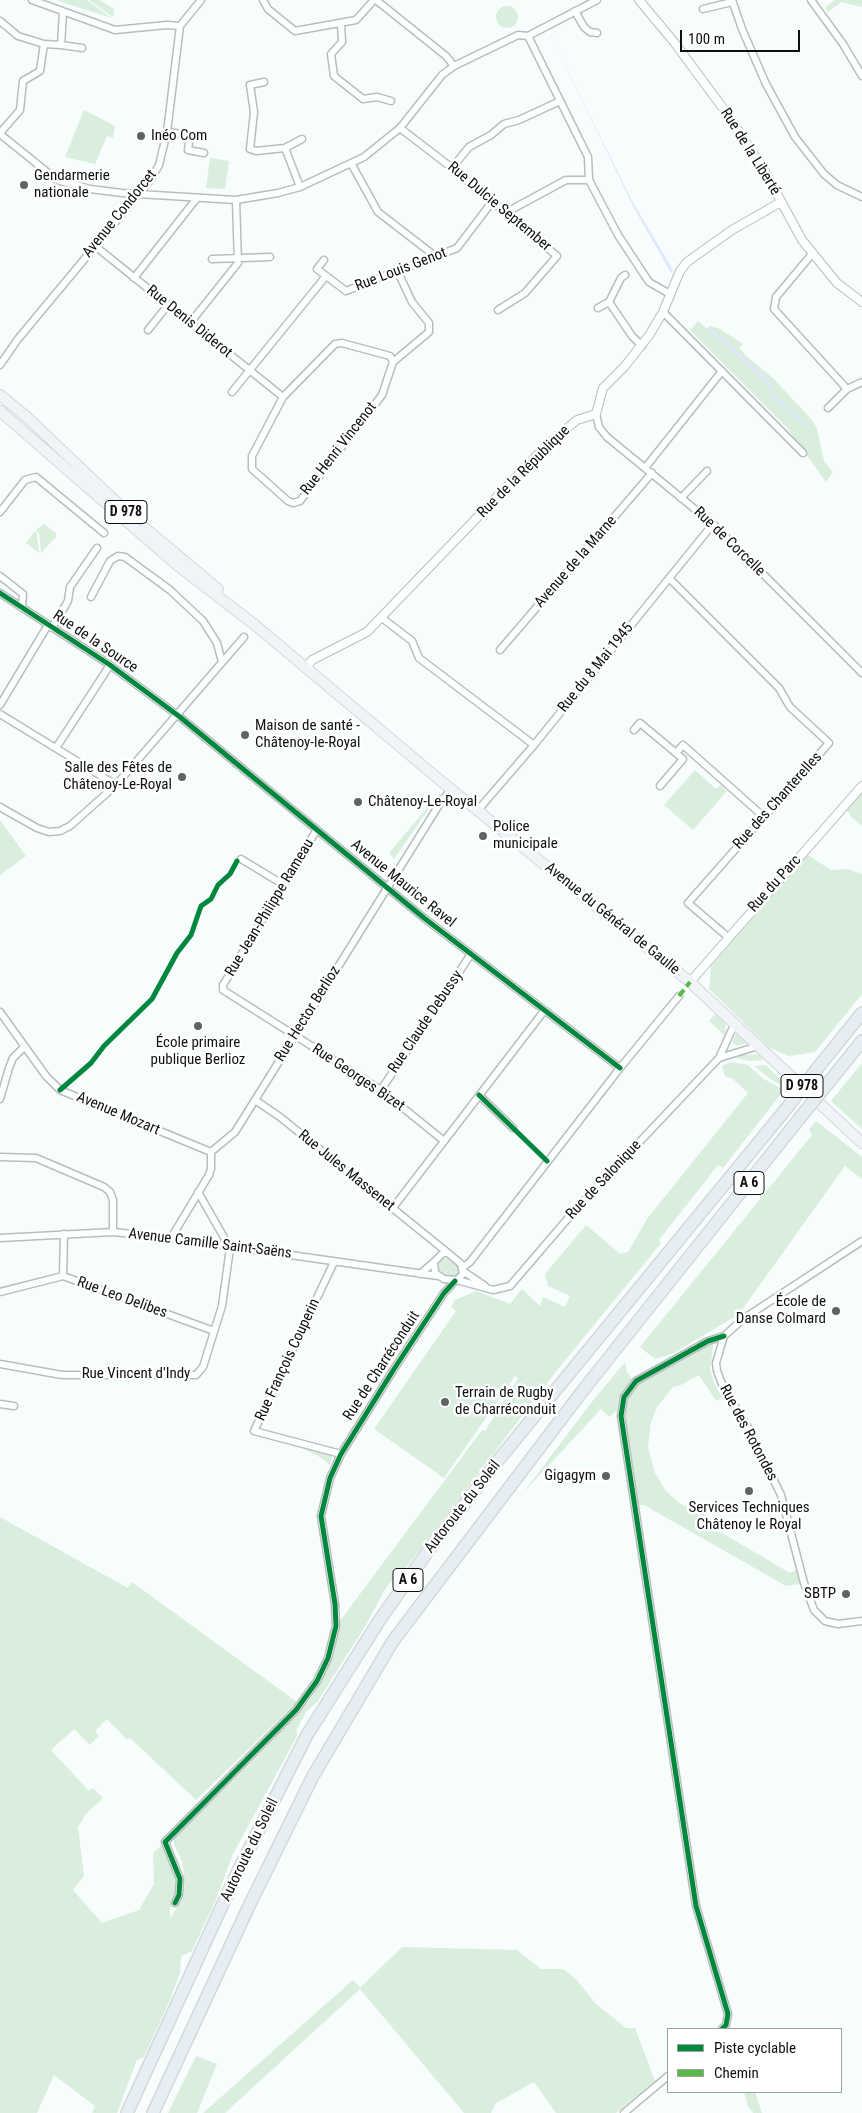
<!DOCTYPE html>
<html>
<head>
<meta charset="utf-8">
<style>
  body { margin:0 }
  #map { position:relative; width:862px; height:2113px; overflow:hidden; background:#f7fcfc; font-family:"Roboto Condensed",sans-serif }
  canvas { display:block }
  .legend { position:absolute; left:667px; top:2028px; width:175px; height:65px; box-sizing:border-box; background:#fff; border:1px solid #9fa0a0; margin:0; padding:6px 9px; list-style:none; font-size:15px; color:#0e1111 }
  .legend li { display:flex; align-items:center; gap:10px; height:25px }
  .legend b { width:25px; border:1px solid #9fa0a0 }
  .scale { position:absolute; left:680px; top:30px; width:120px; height:22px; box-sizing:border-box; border:2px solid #0e1111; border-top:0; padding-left:6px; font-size:15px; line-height:18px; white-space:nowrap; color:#0e1111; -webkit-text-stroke:4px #fff; paint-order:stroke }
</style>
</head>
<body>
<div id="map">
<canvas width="862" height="2113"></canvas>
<ul class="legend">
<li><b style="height:6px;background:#00873e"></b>Piste cyclable</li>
<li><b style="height:6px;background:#58b947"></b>Chemin</li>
</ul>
<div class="scale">100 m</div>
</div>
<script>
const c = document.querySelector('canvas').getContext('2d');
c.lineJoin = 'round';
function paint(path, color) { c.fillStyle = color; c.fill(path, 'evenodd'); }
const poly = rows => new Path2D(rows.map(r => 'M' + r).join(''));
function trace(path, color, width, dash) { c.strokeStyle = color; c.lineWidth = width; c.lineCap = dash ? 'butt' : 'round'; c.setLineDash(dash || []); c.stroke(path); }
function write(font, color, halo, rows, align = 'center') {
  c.font = font + ' "Roboto Condensed",sans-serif'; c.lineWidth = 5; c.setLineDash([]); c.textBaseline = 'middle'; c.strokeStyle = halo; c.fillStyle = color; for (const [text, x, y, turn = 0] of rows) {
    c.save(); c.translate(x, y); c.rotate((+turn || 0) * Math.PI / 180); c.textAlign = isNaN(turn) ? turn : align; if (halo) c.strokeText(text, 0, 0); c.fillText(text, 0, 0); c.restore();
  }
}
paint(poly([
  [56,0,87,0,112,18,77,7],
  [89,0,100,0,114,9,113,17],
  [835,0,862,0,862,7,841,2,828,12,825,7],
  '496 17a11 11 0 1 1 22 0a11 11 0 1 1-22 0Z',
  [84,110,115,126,113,138,107,136,95,164,65,157],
  [210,158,229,161,225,189,206,188],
  [698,321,707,329,710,326,720,329,743,344,739,348,746,356,773,378,812,420,817,429,824,461,833,472,826,482,788,429,690,330],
  [44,524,56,533,56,537,41,553,39,533,36,530],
  [35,531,37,534,39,553,26,543],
  [695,770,716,789,721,785,727,791,693,830,664,805],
  [862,793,862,826,852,818,847,810],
  [427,808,428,810,394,859,389,853],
  [0,820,26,856,0,875],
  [808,855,831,870,848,869,862,874,862,994,815,1052,789,1056,770,1048,709,989,711,966],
  [715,1014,725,1023,726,1032,724,1035,709,1021],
  [737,1033,748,1043,737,1046,732,1042],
  [738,1054,760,1055,763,1060,750,1061,736,1058,734,1056],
  [731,1062,748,1065,762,1078,784,1090,723,1168,718,1165,659,1240,661,1243,554,1374,403,1572,399,1571,384,1591,366,1625,317,1702,306,1712,297,1729,297,1736,233,1854,215,1902,192,1951,181,1956,180,1973,170,2000,144,2057,137,2060,117,2113,92,2113,95,2106,54,2075,37,2113,0,2113,0,1517,128,1588,132,1582,297,1702,196,1800,130,1738,127,1740,107,1719,95,1731,99,1736,90,1745,74,1729,51,1750,89,1791,93,1788,103,1798,86,1814,78,1827,84,1876,73,1890,102,1923,139,1910,154,1884,153,1853,163,1844,177,1879,176,1890,170,1908,170,1918,183,1899,185,1883,182,1861,174,1845,174,1839,259,1755,311,1699,332,1657,340,1621,482,1430,485,1431,518,1378,515,1376,444,1478,374,1429,456,1311,451,1307,455,1300,476,1291,510,1304,522,1289,540,1306,543,1297,565,1307,570,1296,548,1286,545,1274,586,1225,620,1254,628,1252,647,1219,748,1093,733,1079,725,1076,722,1066],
  [862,1063,862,1129,831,1101],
  [766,1065,787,1086,786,1087,772,1080,754,1066],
  [816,1121,862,1157,862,1179,845,1166,739,1314,674,1353,655,1359,640,1347,812,1135,809,1129],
  [448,1258,460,1267,457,1276,447,1276,437,1269,440,1260],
  [714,1340,710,1369,714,1383,722,1397,716,1401,699,1375,681,1385,673,1387,657,1407,651,1422,648,1448,655,1473,666,1491,679,1503,707,1515,705,1523,790,1573,796,1570,800,1584,786,1586,644,1505,637,1505,624,1421,624,1405,630,1392,637,1384,682,1361],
  [625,1362,627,1372,632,1379,619,1400,617,1410,609,1417,601,1409,523,1493,591,1403],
  [297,1445,332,1456,330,1465,318,1456],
  [402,1947,517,1950,541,1969,563,1969,576,1979,595,2003,626,2028,635,2028,655,2081,616,2113,556,2113,534,2082,496,2103,491,2113,464,2113,360,1989,225,2113,203,2113,353,1980,360,1988],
  [196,2056,217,2064,197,2113,168,2113],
  [744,2092,755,2092,762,2113,753,2113,748,2106]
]), '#d9eedd');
paint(poly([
  [548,30,630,197,673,270,671,273,634,208]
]), '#e1e7fd');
trace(poly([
  [709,328,767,381,775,398,806,425]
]), '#e1e7fd', 2.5);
const minor = poly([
  [32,0,115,30,167,25,180,26],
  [263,0,268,9,295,31,356,20,374,0],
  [376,0,446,56,454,66],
  [732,0,742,29,766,84,795,137,824,174,837,185,862,197],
  [811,0,843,44,862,76],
  [703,9,732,2],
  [575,11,584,27,590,32,597,33],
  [0,21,18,36,44,44,40,71,23,81,20,110,0,133],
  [341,24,342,42,331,54,334,76,363,99,377,97,391,101],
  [528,36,588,157,589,180,618,235,649,282,670,294],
  [44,44,61,45,63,12],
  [61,45,82,48],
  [264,82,250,85,254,112,250,149,256,151,285,148,302,139],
  [400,128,452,168,557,256,525,293,498,310],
  [167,132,190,135,188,150,204,153],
  [0,134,57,180,90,189,122,193,236,200,278,193,300,187,364,157,400,128,442,75,454,66,518,35,528,36,597,0],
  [285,148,300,187],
  [352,165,378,212,435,256],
  [452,168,469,147,491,135,504,124,519,120,560,101],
  [505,213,566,180,589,180],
  [95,246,283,397],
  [812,254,776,297,774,309,847,389,862,382],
  [212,259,270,257],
  [324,260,317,269,346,291,457,248,492,202],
  [625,275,621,278,609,302,632,336,642,346],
  [134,278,197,198],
  [598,308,609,302],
  [663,312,803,453],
  [190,323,238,263,236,200],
  [148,330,168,305],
  [393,362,390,356,342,343,335,344,283,397,252,456,252,469,288,501,293,503,300,501,382,395,393,362,429,332,429,323,412,302,397,270],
  [0,365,18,339,151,179,159,165,167,132,180,26,201,0],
  [232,392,326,276],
  [828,408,847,389],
  [596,414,599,427,607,437,713,524,862,673],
  [645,468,722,371],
  [681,498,707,471],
  [0,512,25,480,36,477,104,533],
  [0,576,23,594,22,608],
  [669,578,779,688,790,707,829,743,688,903,728,937],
  [0,593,110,665,180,717,424,918,620,1068],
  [91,597,110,561,118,556,125,557,170,590,203,621,217,643,222,662],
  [382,618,412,641,419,658,534,745],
  [52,628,68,601,70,587,97,548],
  [500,650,652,473],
  [0,705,48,625],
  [0,714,116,785],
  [634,730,640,723,676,753,683,745,764,817],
  [56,748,110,665],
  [660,786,683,759,676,753],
  [0,807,37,828,49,832,60,831,70,826,116,785,244,637],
  [478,810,534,745,713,524],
  [316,831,223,985,223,990,381,1090,444,1141],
  [241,859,284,885],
  [0,1012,46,1076,60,1090,211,1152],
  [719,1058,758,1046],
  [381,1090,471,954],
  [479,1095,513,1128],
  [0,1099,9,1068,13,1058,24,1047],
  [255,1100,280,1117,448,1253],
  [0,1157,36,1158,104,1187,110,1192,113,1200,113,1232],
  [392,1209,544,1011],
  [0,1238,113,1232,171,1238,438,1276],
  [171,1238,209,1175,211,1169,211,1152,235,1132,439,805,451,789],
  [862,1241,743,1319,724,1336,716,1363,717,1371,724,1389,749,1429,781,1495,804,1583,814,1610,825,1621,838,1624,862,1621],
  [443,1253,448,1253,461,1264,463,1274,457,1280,444,1279,435,1273,434,1262,443,1253],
  [334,1262,254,1431,341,1454],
  [463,1267,470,1262,620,1068,679,996],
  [463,1271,485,1286],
  [420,1274,434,1262],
  [63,1276,64,1234],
  [457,1280,493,1290,510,1286,576,1209,719,1058,735,1023],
  [0,1292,63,1276,214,1331],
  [0,1364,62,1375,196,1375,203,1367,222,1306,230,1248,198,1192],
  [0,1404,14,1406],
  [175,1903,179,1895,180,1879,165,1842,296,1710,317,1681,328,1658,336,1626,335,1604,321,1516,330,1478,341,1454,394,1369,444,1293,455,1281],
  [722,2029,726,2025,728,2014,696,1906,621,1416,624,1397,636,1381,708,1341,724,1336],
  [624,2113,668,2076]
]);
const tertiary = poly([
  [639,0,674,42,728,115,764,170,802,240,837,283,862,302],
  [306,668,312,660,367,632,547,445,577,420,596,414,603,388,625,366,650,334,663,312,680,271,687,262,732,230,781,202],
  [690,982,862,786]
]);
const primary = poly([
  [0,395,28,418,132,517],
  [0,411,177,565,255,625,441,781,690,982,862,1143],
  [145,528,218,589]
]);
const motorway = poly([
  [816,1070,862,1013],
  [829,1082,862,1041],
  [127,2113,238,1871,307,1735,379,1621,428,1551,500,1458,786,1109],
  [153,2113,248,1908,313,1776,393,1641,584,1389,799,1119]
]);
trace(minor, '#babdbe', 9);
trace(tertiary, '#babdbe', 10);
trace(primary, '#d5d8d8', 12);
trace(motorway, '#d5d8d8', 14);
trace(minor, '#feffff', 6);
trace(tertiary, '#feffff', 8);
trace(primary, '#f0f4f8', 10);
trace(motorway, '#e7eef3', 11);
const motorwayBridge = poly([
  [786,1109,816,1070],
  [799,1119,829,1082]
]);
trace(motorwayBridge, '#d5d8d8', 14, []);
trace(motorwayBridge, '#e7eef3', 11);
trace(poly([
  [679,996,690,982]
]), '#58b947', 4, [8, 4]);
trace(poly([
  [0,593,110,665,180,717,424,918,620,1068],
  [60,1090,91,1063,104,1046,152,999,177,953,191,935,201,906,211,899,218,885,230,874,237,861],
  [479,1095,547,1161],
  [175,1903,179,1895,180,1879,165,1842,296,1710,317,1681,328,1658,336,1626,335,1604,321,1516,330,1478,341,1454,394,1369,444,1293,455,1281],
  [722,2029,726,2025,728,2014,696,1906,621,1416,624,1397,636,1381,708,1341,724,1336]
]), '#00873e', 5);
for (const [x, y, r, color] of [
  [141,136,5,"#606363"],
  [24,185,5,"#606363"],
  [245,735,5,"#606363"],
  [182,777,5,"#606363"],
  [358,802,5,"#606363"],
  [483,836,5,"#606363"],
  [198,1026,5,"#606363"],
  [836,1311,5,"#606363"],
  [445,1402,5,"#606363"],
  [606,1476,5,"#606363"],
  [749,1491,5,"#606363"],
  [846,1594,5,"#606363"]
]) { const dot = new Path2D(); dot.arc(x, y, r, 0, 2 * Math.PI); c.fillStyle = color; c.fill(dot); trace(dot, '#fff', 2); }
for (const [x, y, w] of [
  [126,512,42],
  [802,1086,42],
  [749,1183,30],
  [408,1580,30]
]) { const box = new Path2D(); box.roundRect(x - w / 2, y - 11.5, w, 23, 4); c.fillStyle = '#fff'; c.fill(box); trace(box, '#0e1111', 1); }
write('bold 14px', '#0e1111', null, [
  ["D 978",126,512],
  ["D 978",802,1086],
  ["A 6",749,1183],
  ["A 6",408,1580]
]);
write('15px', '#0e1111', '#fff', [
  ["Inéo Com",151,136],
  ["Gendarmerie",34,176],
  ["nationale",34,193],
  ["Maison de santé -",255,726],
  ["Châtenoy-le-Royal",255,743],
  ["Salle des Fêtes de",172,768,"right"],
  ["Châtenoy-Le-Royal",172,785,"right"],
  ["Châtenoy-Le-Royal",368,802],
  ["Police",493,827],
  ["municipale",493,844],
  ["École primaire",198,1043,"center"],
  ["publique Berlioz",198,1060,"center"],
  ["École de",826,1302,"right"],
  ["Danse Colmard",826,1319,"right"],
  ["Terrain de Rugby",455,1393],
  ["de Charréconduit",455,1410],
  ["Gigagym",596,1476,"right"],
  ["Services Techniques",749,1508,"center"],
  ["Châtenoy le Royal",749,1525,"center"],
  ["SBTP",836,1594,"right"]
], 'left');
write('15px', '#0e1111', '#fff', [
  ["Rue de la Liberté",750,152,58],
  ["Rue Dulcie September",499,207,40],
  ["Avenue Condorcet",120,214,-51],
  ["Rue Louis Genot",401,270,-21],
  ["Rue Denis Diderot",189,322,39],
  ["Rue Henri Vincenot",339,449,-52],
  ["Rue de la République",524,472,-45],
  ["Rue de Corcelle",729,542,44],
  ["Avenue de la Marne",576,562,-49],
  ["Rue de la Source",95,642,34],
  ["Rue du 8 Mai 1945",596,668,-51],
  ["Rue des Chanterelles",778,801,-48],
  ["Avenue Maurice Ravel",403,884,39],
  ["Rue du Parc",775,884,-48],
  ["Rue Jean-Philippe Rameau",270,908,-59],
  ["Avenue du Général de Gaulle",612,919,39],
  ["Rue Hector Berlioz",308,1014,-58],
  ["Rue Claude Debussy",426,1022,-56],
  ["Rue Georges Bizet",358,1078,34],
  ["Avenue Mozart",118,1114,23],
  ["Rue Jules Massenet",346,1171,39],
  ["Rue de Salonique",604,1180,-47],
  ["Avenue Camille Saint-Saëns",210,1244,7],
  ["Rue Leo Delibes",122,1298,20],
  ["Rue François Couperin",288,1360,-65],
  ["Rue de Charréconduit",382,1366,-57],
  ["Rue Vincent d'Indy",136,1374],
  ["Rue des Rotondes",748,1433,62],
  ["Autoroute du Soleil",463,1507,-52],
  ["Autoroute du Soleil",250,1850,-64]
]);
</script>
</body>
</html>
